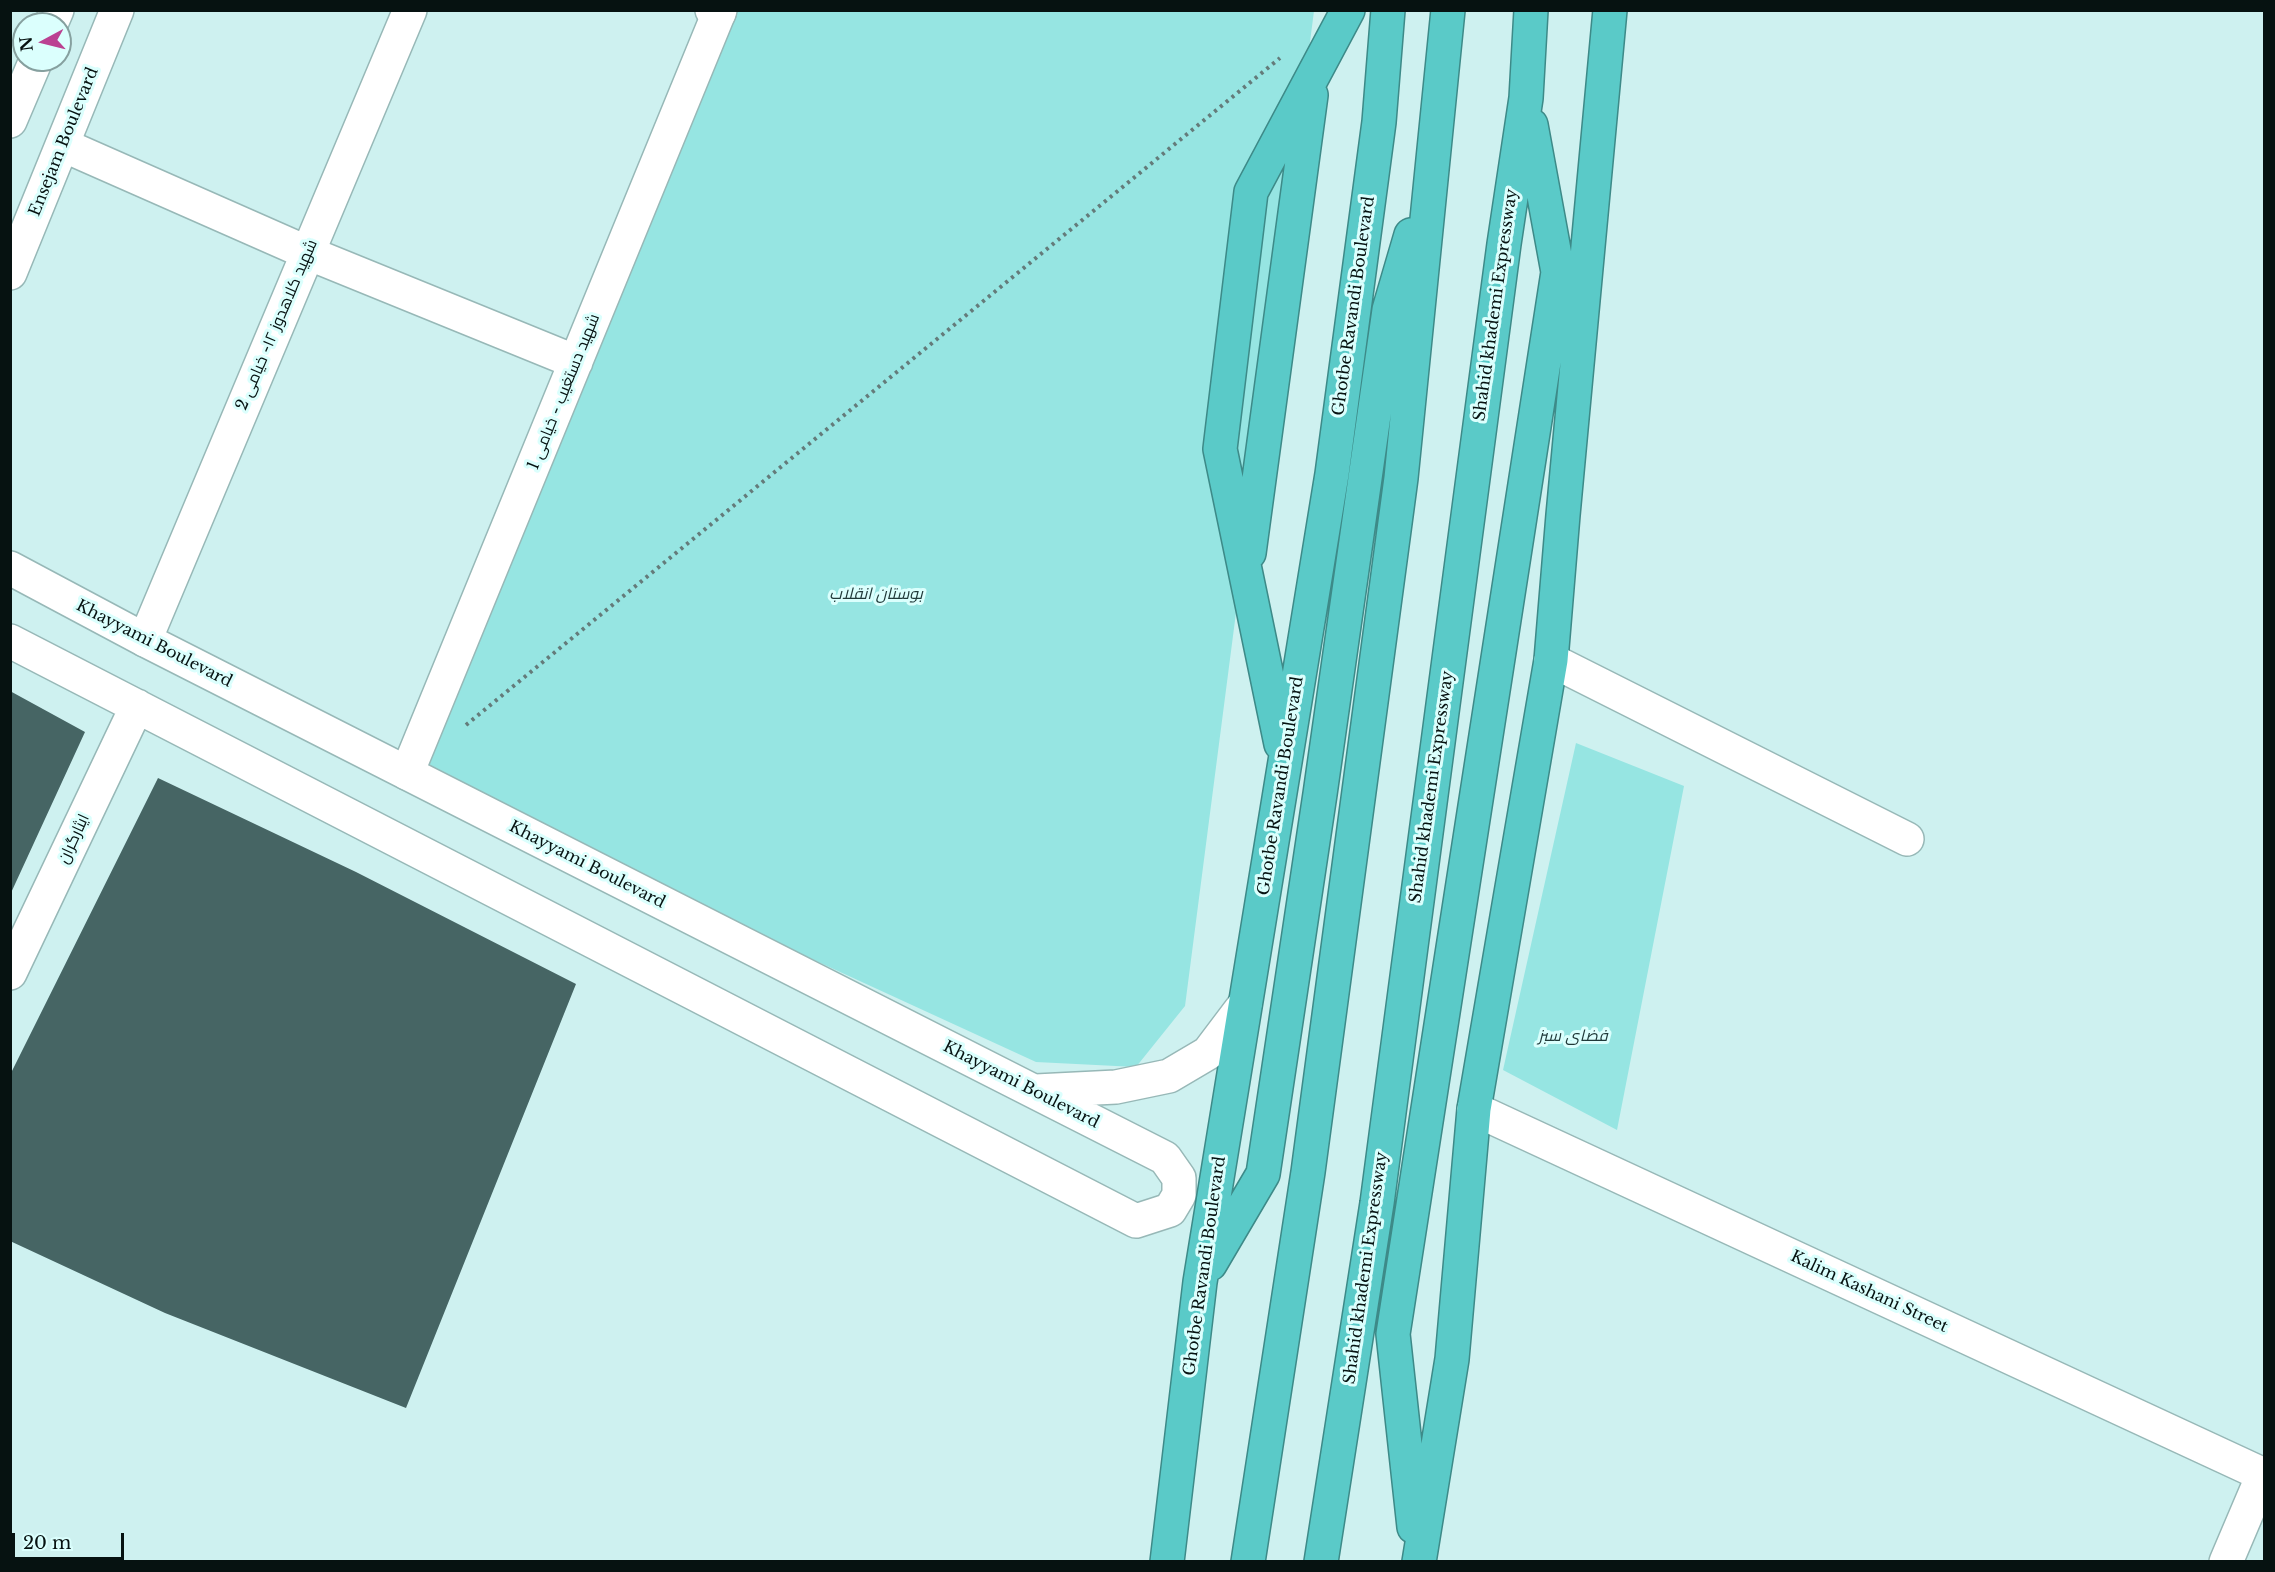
<!DOCTYPE html>
<html>
<head>
<meta charset="utf-8">
<style>
  body { margin:0 }
  #map { position:relative; width:2275px; height:1572px; overflow:hidden; background:#cef1f0; font-family:"Libre Baskerville",serif }
  canvas { display:block }
  .frame { position:absolute; inset:0; border:12px solid #061211; pointer-events:none }
  .north { position:absolute; left:12px; top:12px; width:60px; height:60px; box-sizing:border-box; background:#dbfffd; border:2px solid #86a09f; border-radius:50%; rotate:263deg; font-size:16px; font-weight:700; line-height:24px; text-align:center; color:#061211 }
  .north::after { content:''; display:block; margin:auto; width:21px; height:27px; background:#bb4192; clip-path:polygon(50% 0,100% 100%,50% 72%,0 100%) }
  .scale { position:absolute; left:12px; top:1533px; width:112px; height:27px; box-sizing:border-box; border:3px solid #061211; border-top:0; padding-left:8px; font-size:18px; line-height:21px; white-space:nowrap; color:#061211; -webkit-text-stroke:4px #dbfffd; paint-order:stroke }
</style>
</head>
<body>
<div id="map">
<canvas width="2275" height="1572"></canvas>
<div class="frame"></div>
<div class="north">N</div>
<div class="scale">20 m</div>
</div>
<script>
const c = document.querySelector('canvas').getContext('2d');
c.lineJoin = 'round';
function paint(path, color) { c.fillStyle = color; c.fill(path, 'evenodd'); }
const poly = rows => new Path2D(rows.map(r => 'M' + r).join(''));
function trace(path, color, width, dash) { c.strokeStyle = color; c.lineWidth = width; c.lineCap = dash ? 'butt' : 'round'; c.setLineDash(dash || []); c.stroke(path); }
function write(font, color, halo, rows, align = 'center') {
  c.font = font + ' "Libre Baskerville",Cairo,serif'; c.lineWidth = 6; c.setLineDash([]); c.textBaseline = 'middle'; c.strokeStyle = halo; c.fillStyle = color; for (const [text, x, y, turn = 0] of rows) {
    c.save(); c.translate(x, y); c.rotate((+turn || 0) * Math.PI / 180); c.textAlign = isNaN(turn) ? turn : align; if (halo) c.strokeText(text, 0, 0); c.fillText(text, 0, 0); c.restore();
  }
}
paint(poly([
  [737,11,1314,11,1185,1006,1136,1067,1036,1062,407,773],
  [1576,743,1684,786,1617,1130,1503,1070]
]), '#96e5e2');
paint(poly([
  [10,691,85,732,10,895],
  [158,778,356,872,576,984,406,1408,165,1313,10,1241,10,1075]
]), '#466564');
const street = poly([
  [63,145,308,253,576,362],
  [145,640,410,10],
  [1551,660,1907,839],
  [407,773,720,10],
  [2226,1562,2263,1475]
]);
const secondary = poly([
  [712,10,719,13],
  [51,24,57,10],
  [10,121,36,60],
  [10,273,117,10],
  [10,568,145,640,1165,1158,1179,1178,1179,1195,1170,1210,1136,1221,10,641],
  [10,973,137,706],
  [1036,1091,1116,1087,1169,1076,1208,1053,1245,1004],
  [1474,1109,2264,1475]
]);
const highway = poly([
  [1249,553,1311,95],
  [1281,744,1220,449,1251,192,1348,10],
  [1210,1264,1263,1174,1320,794,1389,310,1411,235],
  [1414,1527,1393,1334,1558,272,1531,125],
  [1167,1562,1200,1282,1332,474,1379,122,1388,10],
  [1248,1562,1308,1172,1401,478,1448,10],
  [1321,1562,1377,1203,1504,244,1526,98,1531,10],
  [1419,1562,1452,1359,1474,1109,1551,660,1563,515,1610,10]
]);
trace(street, '#97b8b7', 36);
trace(secondary, '#97b8b7', 36);
trace(highway, '#3d8a88', 36);
trace(poly([
  [466,725,1280,58]
]), '#647b7a', 4, [3, 4.5]);
trace(street, '#fff', 33);
trace(secondary, '#fff', 33);
trace(highway, '#5acac8', 33);
write('16px', '#061211', '#dbfffd', [
  ["Ensejam Boulevard",64,142,-68],
  ["Shahid khademi Expressway",1496,305,-82],
  ["Ghotbe Ravandi Boulevard",1354,306,-82],
  ["شهید کلاهدوز ۱۲- خیامی 2",277,325,-67],
  ["شهید دستغیب - خیامی 1",564,392,-68],
  ["Khayyami Boulevard",154,644,27],
  ["Ghotbe Ravandi Boulevard",1281,786,-81],
  ["Shahid khademi Expressway",1432,787,-82],
  ["ایثارگران",74,839,-65],
  ["Khayyami Boulevard",587,865,27],
  ["Khayyami Boulevard",1021,1085,27],
  ["Ghotbe Ravandi Boulevard",1205,1266,-82],
  ["Shahid khademi Expressway",1366,1268,-82],
  ["Kalim Kashani Street",1869,1292,25]
]);
write('italic 16px', '#203939', '#dbfffd', [
  ["بوستان انقلاب",876,594],
  ["فضای سبز",1573,1036]
]);
</script>
</body>
</html>
